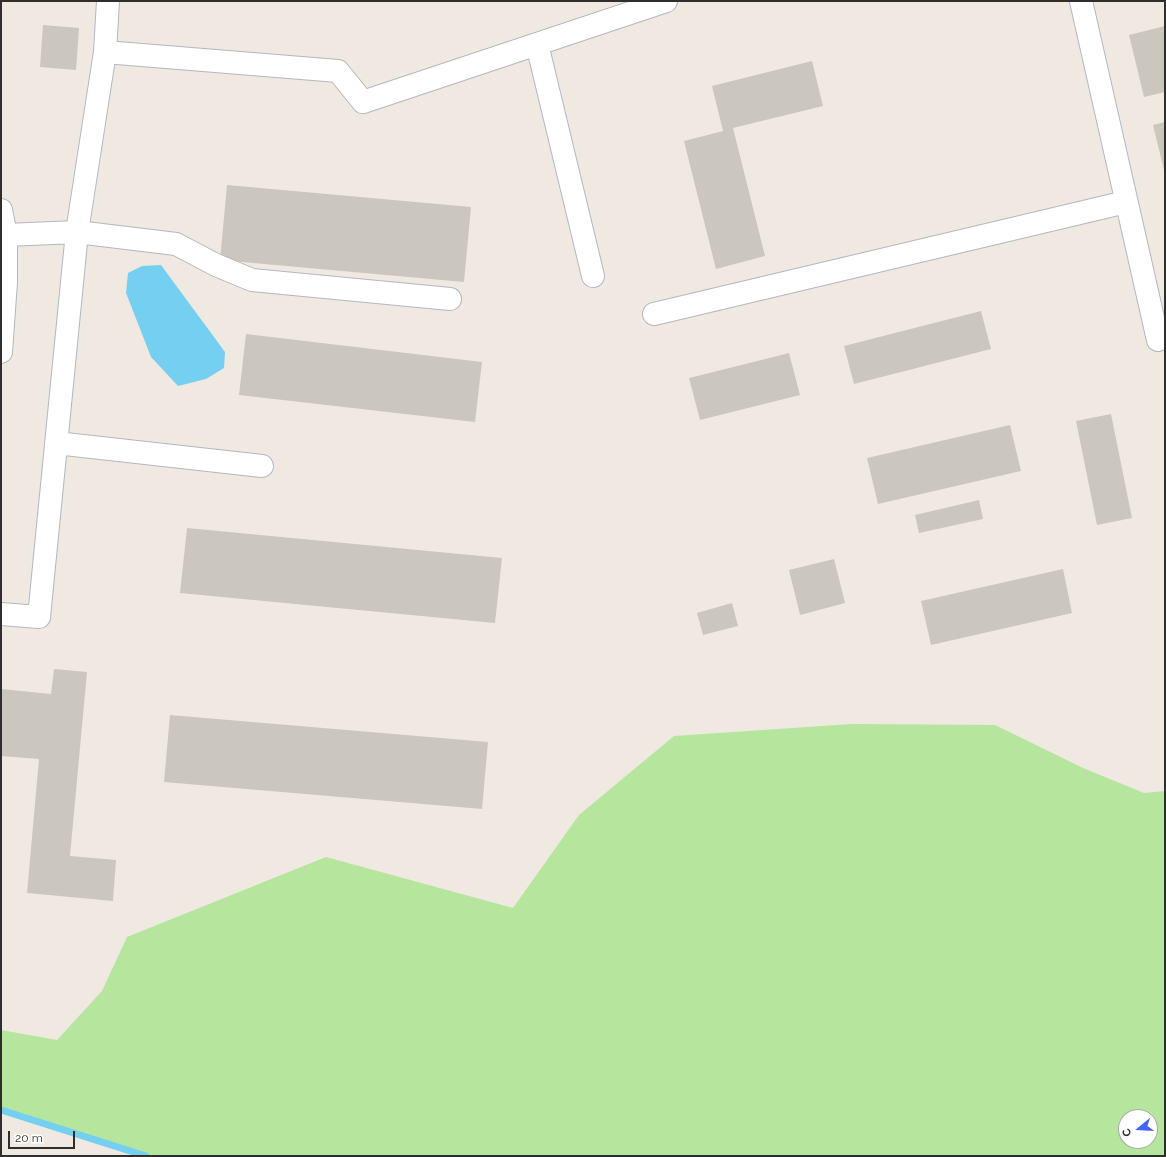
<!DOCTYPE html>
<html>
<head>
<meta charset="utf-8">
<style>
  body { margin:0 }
  #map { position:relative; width:1166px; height:1157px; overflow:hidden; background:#efe9e1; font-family:Raleway,sans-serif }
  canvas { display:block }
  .frame { position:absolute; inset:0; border:2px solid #2e2e2e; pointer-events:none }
  .north { position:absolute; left:1118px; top:1109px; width:40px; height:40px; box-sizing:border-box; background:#fff; border:1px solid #ababab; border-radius:50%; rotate:252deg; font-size:11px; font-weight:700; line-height:16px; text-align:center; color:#2e2e2e }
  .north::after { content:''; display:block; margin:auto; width:14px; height:18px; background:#4264fb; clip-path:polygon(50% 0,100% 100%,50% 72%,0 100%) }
  .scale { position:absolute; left:8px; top:1131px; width:67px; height:18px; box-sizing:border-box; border:2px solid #2e2e2e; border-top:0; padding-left:5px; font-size:12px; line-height:14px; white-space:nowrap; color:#2e2e2e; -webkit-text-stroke:3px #fff; paint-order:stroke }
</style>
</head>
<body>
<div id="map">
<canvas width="1166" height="1157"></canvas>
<div class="frame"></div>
<div class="north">С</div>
<div class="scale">20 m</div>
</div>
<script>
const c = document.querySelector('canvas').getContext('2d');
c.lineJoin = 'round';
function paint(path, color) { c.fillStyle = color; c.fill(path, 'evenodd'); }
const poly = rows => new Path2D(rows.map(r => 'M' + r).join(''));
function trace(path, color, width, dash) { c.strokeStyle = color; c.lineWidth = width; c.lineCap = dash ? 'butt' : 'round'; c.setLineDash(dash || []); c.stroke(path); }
paint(poly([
  [852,724,995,725,1083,768,1144,793,1165,791,1165,1156,153,1156,1,1107,1,1030,57,1040,102,991,127,937,326,857,513,908,579,815,674,736],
  [1126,1117,1150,1117,1150,1141,1126,1141]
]), '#b6e59e');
paint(poly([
  [161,265,225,352,224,368,206,379,178,386,151,357,126,293,128,273,142,266]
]), '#75cff0');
trace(poly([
  [1,1110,146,1156]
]), '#75cff0', 7);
paint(poly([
  [43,25,79,28,76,70,40,67],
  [1165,26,1165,92,1144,97,1129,35],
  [812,61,823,106,733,128,765,256,716,269,684,141,723,131,712,86],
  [1165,122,1165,170,1164,170,1153,125],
  [227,185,471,207,464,282,220,260],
  [981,311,991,349,854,384,844,346],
  [246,334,482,362,475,422,239,395],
  [789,353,800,395,700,420,689,378],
  [1111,414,1132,518,1097,525,1076,421],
  [1010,425,1021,471,878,504,867,458],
  [979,500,983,519,919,533,915,515],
  [187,528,502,558,495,623,180,593],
  [834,559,845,603,800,615,789,570],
  [1063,569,1072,613,931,645,921,601],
  [732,603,738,626,703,635,697,613],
  [54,669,87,672,70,856,116,860,113,901,27,893,39,759,1,756,1,689,51,694],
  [170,715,488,742,482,809,164,782]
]), '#cbc7bf');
const minor = poly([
  [1081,1,1158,340],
  [537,44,593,276],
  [105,52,338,71,363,102,666,1],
  [1,210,6,235,77,232,105,52,108,1],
  [654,314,1126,202],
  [1,352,6,282,6,235],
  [56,443,262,466],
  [1,614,39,617,77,232,176,244,216,265,252,280,450,299]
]);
trace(minor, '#b4b7c1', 24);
trace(minor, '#fff', 22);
</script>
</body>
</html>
